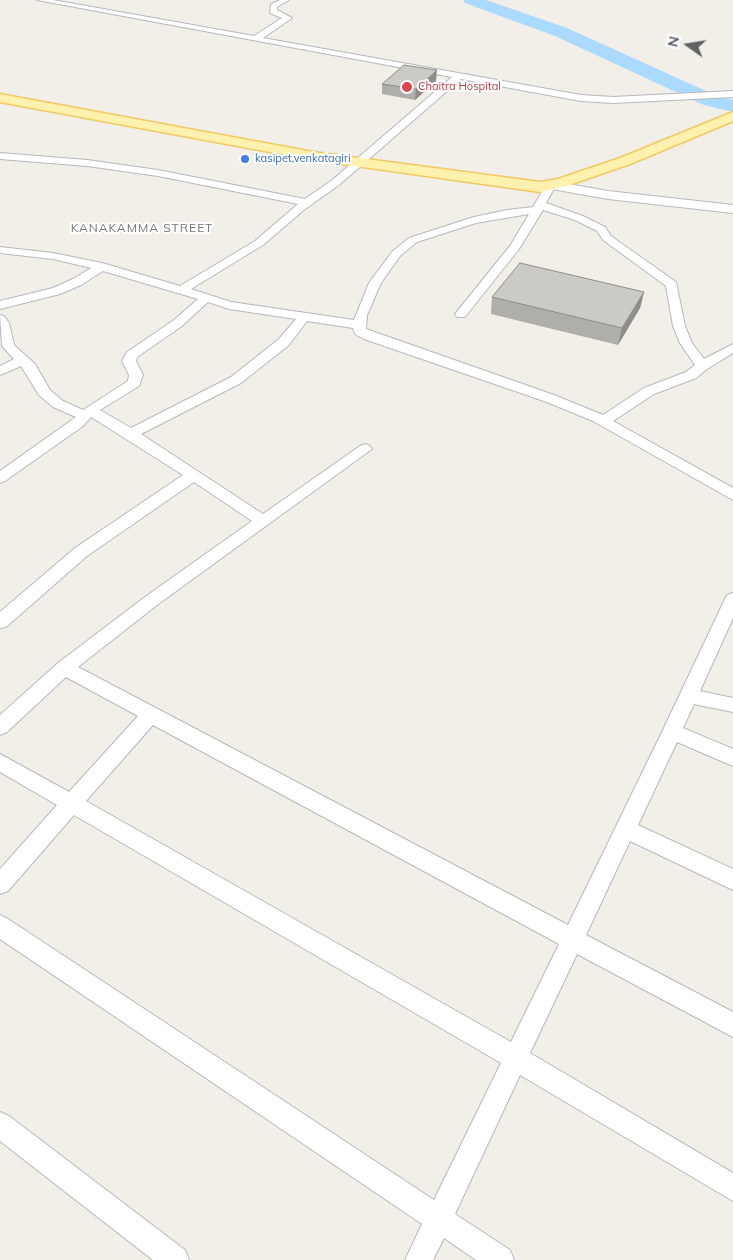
<!DOCTYPE html>
<html>
<head>
<meta charset="utf-8">
<style>
  body { margin:0 }
  #map { position:relative; width:733px; height:1260px; overflow:hidden; background:#f1efe8; font-family:Mulish,sans-serif }
  canvas { display:block }
  .north { position:absolute; left:663px; top:20px; width:50px; height:50px; -webkit-text-stroke:4px #fff; paint-order:stroke; rotate:283deg; font-size:14px; font-weight:700; line-height:20px; text-align:center; color:#5f6368 }
  .north::after { content:''; display:block; margin:auto; width:18px; height:22px; background:#5f6368; clip-path:polygon(50% 0,100% 100%,50% 72%,0 100%) }
</style>
</head>
<body>
<div id="map">
<canvas width="733" height="1260"></canvas>
<div class="north">N</div>
</div>
<script>
const c = document.querySelector('canvas').getContext('2d');
c.lineJoin = 'round';
const poly = rows => new Path2D(rows.map(r => 'M' + r).join(''));
function paint(path, color) { c.fillStyle = color; c.fill(path, 'evenodd'); }
function trace(path, color, width, dash) { c.strokeStyle = color; c.lineWidth = width; c.lineCap = dash ? 'butt' : 'round'; c.setLineDash(dash || []); c.stroke(path); }
function write(font, color, halo, rows, align = 'center') {
  c.font = font + ' Mulish,sans-serif'; c.lineWidth = 4; c.setLineDash([]); c.textBaseline = 'middle'; c.strokeStyle = halo; c.fillStyle = color; for (const [text, x, y, turn = 0] of rows) {
    c.save(); c.translate(x, y); c.rotate((+turn || 0) * Math.PI / 180); c.textAlign = isNaN(turn) ? turn : align; if (halo) c.strokeText(text, 0, 0); c.fillText(text, 0, 0); c.restore();
  }
}
paint(poly([
  [463,0,486,0,567,28,717,96,733,100,733,112,704,105,555,36,465,3,463,0]
]), '#aadaff');
const minor = poly([
  [37,0,53,0,254,36,282,18,270,13,271,4,280,0,289,0,277,7,277,10,292,18,263,38,581,95,613,97,733,91,733,97,613,103,581,101,461,79,339,185,305,209,263,245,191,289,231,302,354,320,369,283,392,252,409,238,474,217,507,210,533,207,547,183,555,183,556,185,546,203,583,216,605,227,611,236,676,282,685,326,692,343,704,359,733,344,733,353,707,369,696,378,654,394,613,421,733,488,733,500,593,421,544,401,364,339,355,334,353,328,307,321,289,345,241,383,141,434,263,514,360,446,365,444,370,446,372,449,157,605,78,667,568,925,662,732,725,599,727,595,733,593,733,618,700,691,733,698,733,712,694,704,683,728,733,749,733,766,677,742,638,825,733,869,733,890,630,841,586,935,733,1012,733,1037,577,954,530,1053,733,1173,733,1201,520,1075,455,1214,510,1250,514,1260,476,1260,444,1238,433,1260,405,1260,422,1224,0,939,0,915,8,919,434,1200,501,1063,74,815,8,891,0,894,0,869,57,805,0,772,0,754,69,792,138,716,66,677,7,732,0,735,0,715,58,663,145,597,252,521,194,482,87,556,6,627,0,628,0,612,75,548,183,475,91,417,83,426,5,481,0,483,0,471,76,417,53,407,39,395,21,366,0,375,0,366,14,359,2,346,0,315,4,316,9,323,14,345,35,364,50,390,63,401,83,410,128,381,129,375,122,361,127,352,174,320,198,299,103,271,81,285,60,294,0,309,0,301,53,288,73,279,91,268,53,259,0,253,0,247,53,253,102,263,180,286,255,241,298,204,158,176,87,166,0,159,0,153,87,160,158,170,305,199,331,181,452,77,37,0],
  [543,210,575,220,597,231,603,240,666,286,673,326,680,343,695,365,686,372,644,388,603,415,554,395,366,329,367,315,381,283,400,256,417,242,476,223,529,214,510,246,455,314,457,317,465,317,519,249,543,210],
  [208,302,229,309,296,319,279,339,231,377,131,428,100,410,139,386,143,375,136,361,137,357,182,326,208,302],
  [153,725,559,944,511,1042,86,801,153,725],
  [0,1112,9,1116,185,1250,189,1260,153,1260,0,1141,0,1112]
]);
const secondary = poly([
  [551,181,608,191,733,205,733,213,608,199,546,188,544,185,551,181]
]);
const primary = poly([
  [0,94,313,152,540,182,558,179,620,158,733,112,733,121,630,164,566,186,540,192,313,160,0,102,0,94]
]);
trace(minor, '#b5b8bc', 2);
trace(secondary, '#b6babf', 2);
trace(primary, '#f2c960', 3);
paint(minor, '#fff');
paint(secondary, '#fff');
paint(primary, '#fff2af');
paint(poly([
  [436,81,415,100,382,94,382,84],
  [644,292,640,308,618,345,491,314,492,297]
]), '#afaea9');
paint(poly([
  [437,70,436,81,415,100,416,89],
  [644,292,640,308,618,345,622,328]
]), '#8f8d8a');
const building = poly([
  [404,65,437,70,416,89,382,84,404,65],
  [520,263,644,292,622,328,492,297,520,263]
]);
paint(building, '#cccac5');
trace(building, '#8f8d8a', 1);
for (const [x, y, r, color] of [
  [407,87,6,"#e0444e"],
  [245,159,5,"#3f7fe0"]
]) { const dot = new Path2D(); dot.arc(x, y, r, 0, 2 * Math.PI); c.fillStyle = color; c.fill(dot); trace(dot, '#fff', 2); }
write('11px', '#be3a42', '#fff', [
  ["Chaitra Hospital",418,87]
], 'left');
write('11px', '#366cbe', '#fff', [
  ["kasipet,venkatagiri",255,159]
], 'left');
c.letterSpacing = '1px';
write('12px', '#70757a', '#fff', [
  ["KANAKAMMA STREET",142,228]
]);
c.letterSpacing = '0px';
</script>
</body>
</html>
